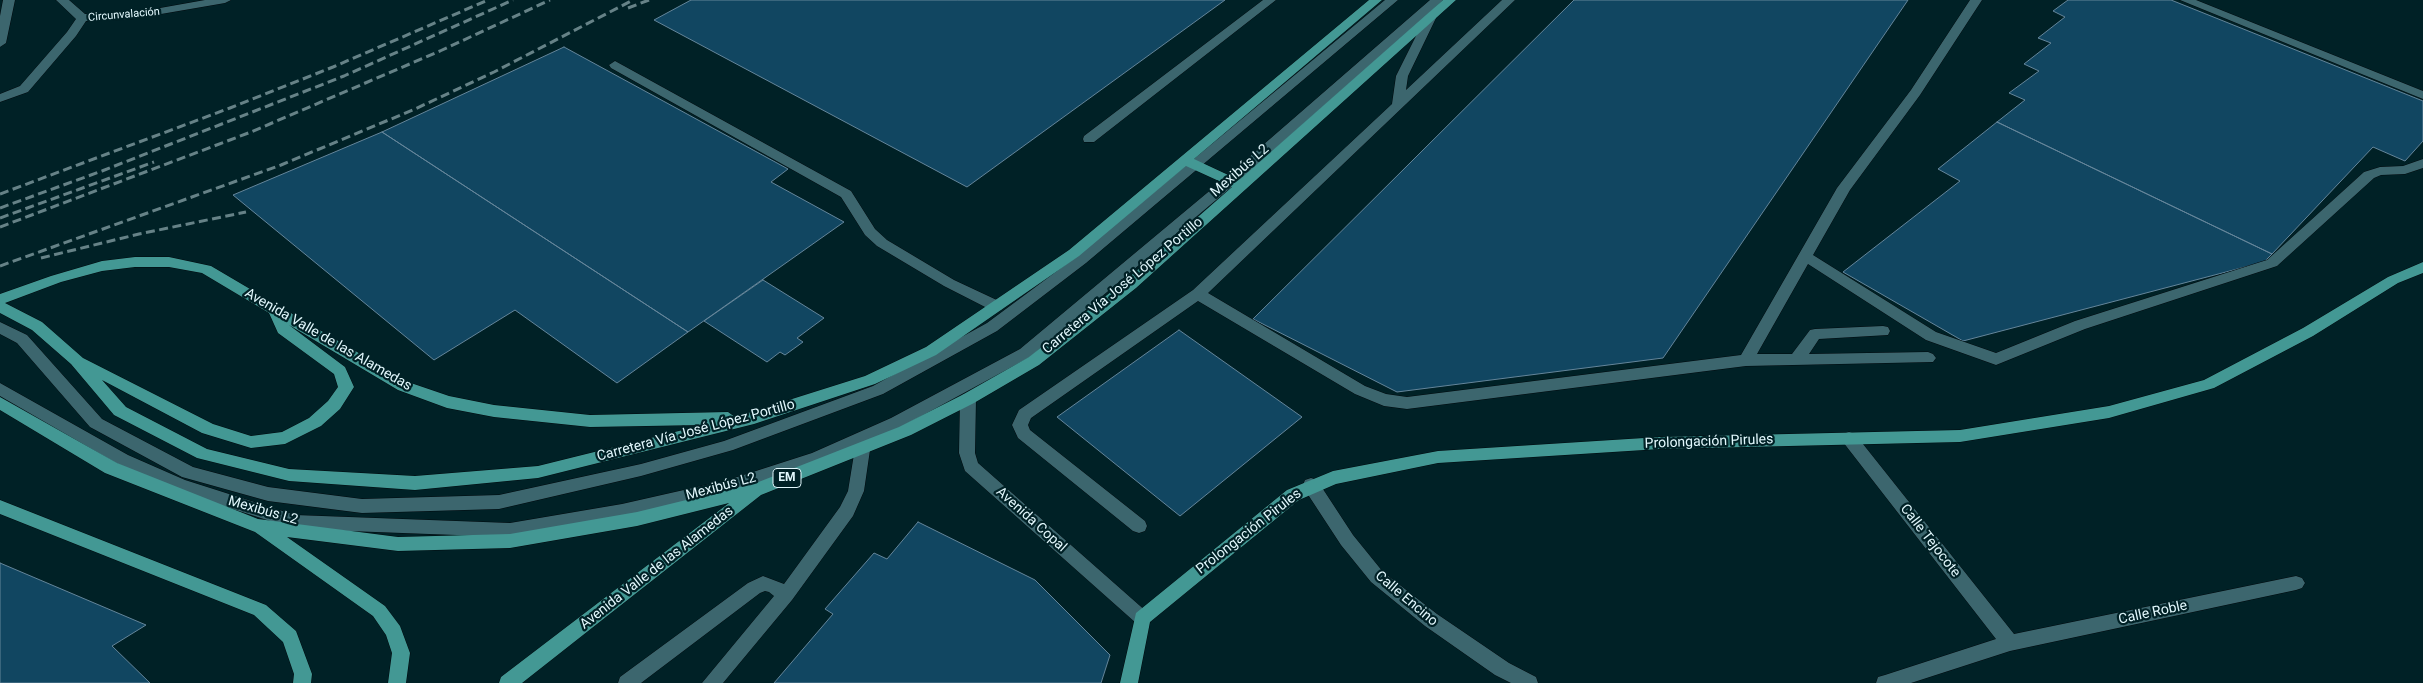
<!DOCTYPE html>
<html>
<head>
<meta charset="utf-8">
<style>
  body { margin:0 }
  canvas { display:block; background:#002126 }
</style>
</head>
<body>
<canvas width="2423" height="683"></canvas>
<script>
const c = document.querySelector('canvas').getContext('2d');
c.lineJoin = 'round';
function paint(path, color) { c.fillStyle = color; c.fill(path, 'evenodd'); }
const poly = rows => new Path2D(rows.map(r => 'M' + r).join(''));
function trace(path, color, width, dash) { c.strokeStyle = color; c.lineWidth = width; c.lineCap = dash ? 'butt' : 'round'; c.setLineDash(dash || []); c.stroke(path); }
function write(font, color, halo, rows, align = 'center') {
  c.font = font + ' Roboto,sans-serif'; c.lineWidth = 4.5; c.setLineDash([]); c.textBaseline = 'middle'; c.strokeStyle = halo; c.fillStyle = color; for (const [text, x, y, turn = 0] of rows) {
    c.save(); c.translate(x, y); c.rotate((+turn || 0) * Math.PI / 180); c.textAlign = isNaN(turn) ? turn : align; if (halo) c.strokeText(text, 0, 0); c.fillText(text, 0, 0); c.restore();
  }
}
const building = poly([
  [691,0,1225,0,967,187,654,20,691,0],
  [1574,0,1908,0,1663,358,1397,392,1253,319,1574,0],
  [2068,0,2171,0,2423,101,2423,141,2405,161,2373,147,2272,254,1997,122,2025,100,2009,93,2039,71,2024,64,2051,43,2038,38,2065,17,2053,11,2068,0],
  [564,47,788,169,771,182,844,222,688,332,382,132,564,47],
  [1997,122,2272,254,2264,262,1963,341,1843,272,1960,181,1938,169,1997,122],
  [382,132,688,332,617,383,515,310,434,360,233,195,382,132],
  [763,280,824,318,797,338,803,342,785,355,780,352,767,362,704,321,763,280],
  [1179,330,1302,417,1180,516,1057,417,1179,330],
  [918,522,1035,580,1110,655,1101,683,774,683,833,614,825,609,874,553,887,559,918,522],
  [0,563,146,625,112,646,150,683,0,683,0,563]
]);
paint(building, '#114661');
trace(building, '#64859a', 1);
const minor = poly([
  [3,0,15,0,6,43,0,47,0,16,3,0],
  [56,0,69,0,85,14,132,13,205,0,231,0,225,3,132,19,86,21,76,36,28,92,0,102,0,94,20,86,67,32,76,19,56,0],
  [1263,0,1276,0,1094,142,1084,142,1083,139,1084,136,1263,0],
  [1385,0,1398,0,1086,263,997,331,883,394,733,450,641,476,499,509,362,513,268,501,182,477,90,427,17,343,0,334,0,322,27,335,102,419,193,467,268,487,362,499,499,495,641,464,724,441,873,386,987,323,1076,257,1385,0],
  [1430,0,1443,0,1426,16,1434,16,1436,18,1408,76,1406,90,1502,0,1515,0,1208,293,1365,386,1386,394,1407,397,1741,355,1837,188,1911,90,1970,0,1982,0,1920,95,1850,190,1813,255,1936,332,1996,353,2075,321,2267,260,2364,172,2380,167,2403,166,2423,159,2423,168,2405,174,2381,175,2374,178,2277,266,2085,329,1996,365,1926,340,1808,264,1757,354,1792,354,1810,330,1815,329,1883,326,1888,327,1890,331,1888,335,1819,339,1809,354,1928,352,1933,354,1936,358,1933,362,1746,366,1407,409,1384,406,1355,394,1198,301,1031,418,1028,425,1030,430,1145,521,1147,526,1145,531,1139,533,1133,531,1018,438,1012,425,1019,410,1193,290,1392,104,1396,76,1426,16,1235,184,1030,357,903,426,864,444,868,446,870,450,864,491,853,516,792,600,723,683,702,683,774,596,769,592,765,591,760,593,641,683,618,683,620,677,748,583,763,576,784,584,840,507,848,491,855,448,824,462,728,494,622,518,510,537,295,529,174,490,116,463,0,396,0,383,128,455,185,480,295,515,510,523,622,504,728,480,812,453,891,418,1020,349,1225,178,1430,0],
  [2180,0,2196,0,2423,91,2423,99,2180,0],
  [615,61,851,191,875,229,887,240,954,280,1001,302,1003,306,1001,310,991,310,944,286,877,246,865,235,841,197,611,68,609,65,615,61],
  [968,393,974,395,976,399,975,453,978,463,1148,613,1151,618,1148,623,1142,626,1136,623,965,471,959,453,960,399,962,395,968,393],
  [1849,432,1855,434,2014,634,2296,576,2302,578,2305,583,2302,588,2296,590,2010,651,1911,683,1876,683,1878,677,1885,675,1996,639,1843,442,1841,438,1843,434,1849,432],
  [1311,478,1317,480,1353,535,1383,572,1437,614,1509,663,1536,677,1538,683,1511,683,1495,675,1425,626,1371,582,1341,545,1305,490,1303,485,1305,480,1311,478]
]);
const major = poly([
  [1369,0,1382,0,1194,159,1239,180,1443,0,1456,0,1136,288,1039,365,974,403,911,435,761,495,522,683,499,683,501,677,729,503,637,526,510,548,398,551,287,537,385,606,400,626,410,653,406,683,388,683,392,653,386,635,373,616,255,532,105,473,0,410,0,397,117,463,258,519,398,537,510,534,637,512,756,483,899,427,962,395,1029,357,1126,280,1232,187,1186,166,1079,256,936,355,875,384,754,424,538,478,415,490,289,481,197,458,114,415,71,364,32,330,0,313,0,294,51,276,102,261,135,257,169,257,211,266,408,382,449,396,494,405,590,415,728,412,735,417,865,376,926,347,1069,250,1369,0],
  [135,267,169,267,202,273,269,313,278,333,334,374,338,387,328,401,309,418,282,432,251,436,213,424,83,358,42,322,5,303,61,282,102,271,135,267],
  [289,325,398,390,447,408,494,417,590,427,703,425,538,466,415,476,289,469,207,449,126,407,102,380,202,433,251,448,285,444,321,426,340,409,354,387,345,367,289,325],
  [2423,262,2423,273,2398,283,2313,336,2214,388,2109,418,1960,442,1660,449,1438,463,1336,484,1299,500,1150,622,1138,683,1120,683,1136,613,1287,490,1333,471,1438,451,1660,437,1960,430,2109,406,2204,380,2303,328,2388,277,2423,262],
  [0,500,266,605,296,631,312,674,311,683,293,683,294,674,283,642,254,615,0,514,0,500]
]);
trace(minor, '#00090d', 1);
trace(major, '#00090d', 1);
paint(minor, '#3c666e');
paint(major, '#439894');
trace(poly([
  [628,8,649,0],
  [0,194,230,108,333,67,488,0],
  [0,208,102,171,344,76,513,0],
  [0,218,154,162],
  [0,227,251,132,440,51,550,0],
  [41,258,139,234,246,212],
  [0,266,281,165,415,109,494,72,633,0]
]), '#668287', 3, [9, 4.5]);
write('11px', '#e2f8fd', '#002126', [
  ["Circunvalación",124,15,-5]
]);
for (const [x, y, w] of [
  [787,478,28]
]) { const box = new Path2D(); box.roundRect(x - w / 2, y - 9.5, w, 19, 4); c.fillStyle = '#002126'; c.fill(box); trace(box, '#e2f8fd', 1); }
write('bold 12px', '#e2f8fd', null, [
  ["EM",787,478]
]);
write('14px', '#e2f8fd', '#002126', [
  ["Mexibús L2",1240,171,-41],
  ["Carretera Vía José López Portillo",1123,286,-40],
  ["Avenida Valle de las Alamedas",328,340,30],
  ["Carretera Vía José López Portillo",696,431,-15],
  ["Prolongación Pirules",1709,442,-2],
  ["Mexibús L2",721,487,-15],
  ["Mexibús L2",263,511,16],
  ["Avenida Copal",1031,520,42],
  ["Prolongación Pirules",1249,532,-38],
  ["Calle Tejocote",1930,541,52],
  ["Avenida Valle de las Alamedas",657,568,-38],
  ["Calle Encino",1406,599,40],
  ["Calle Roble",2153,613,-12]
]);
</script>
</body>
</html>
